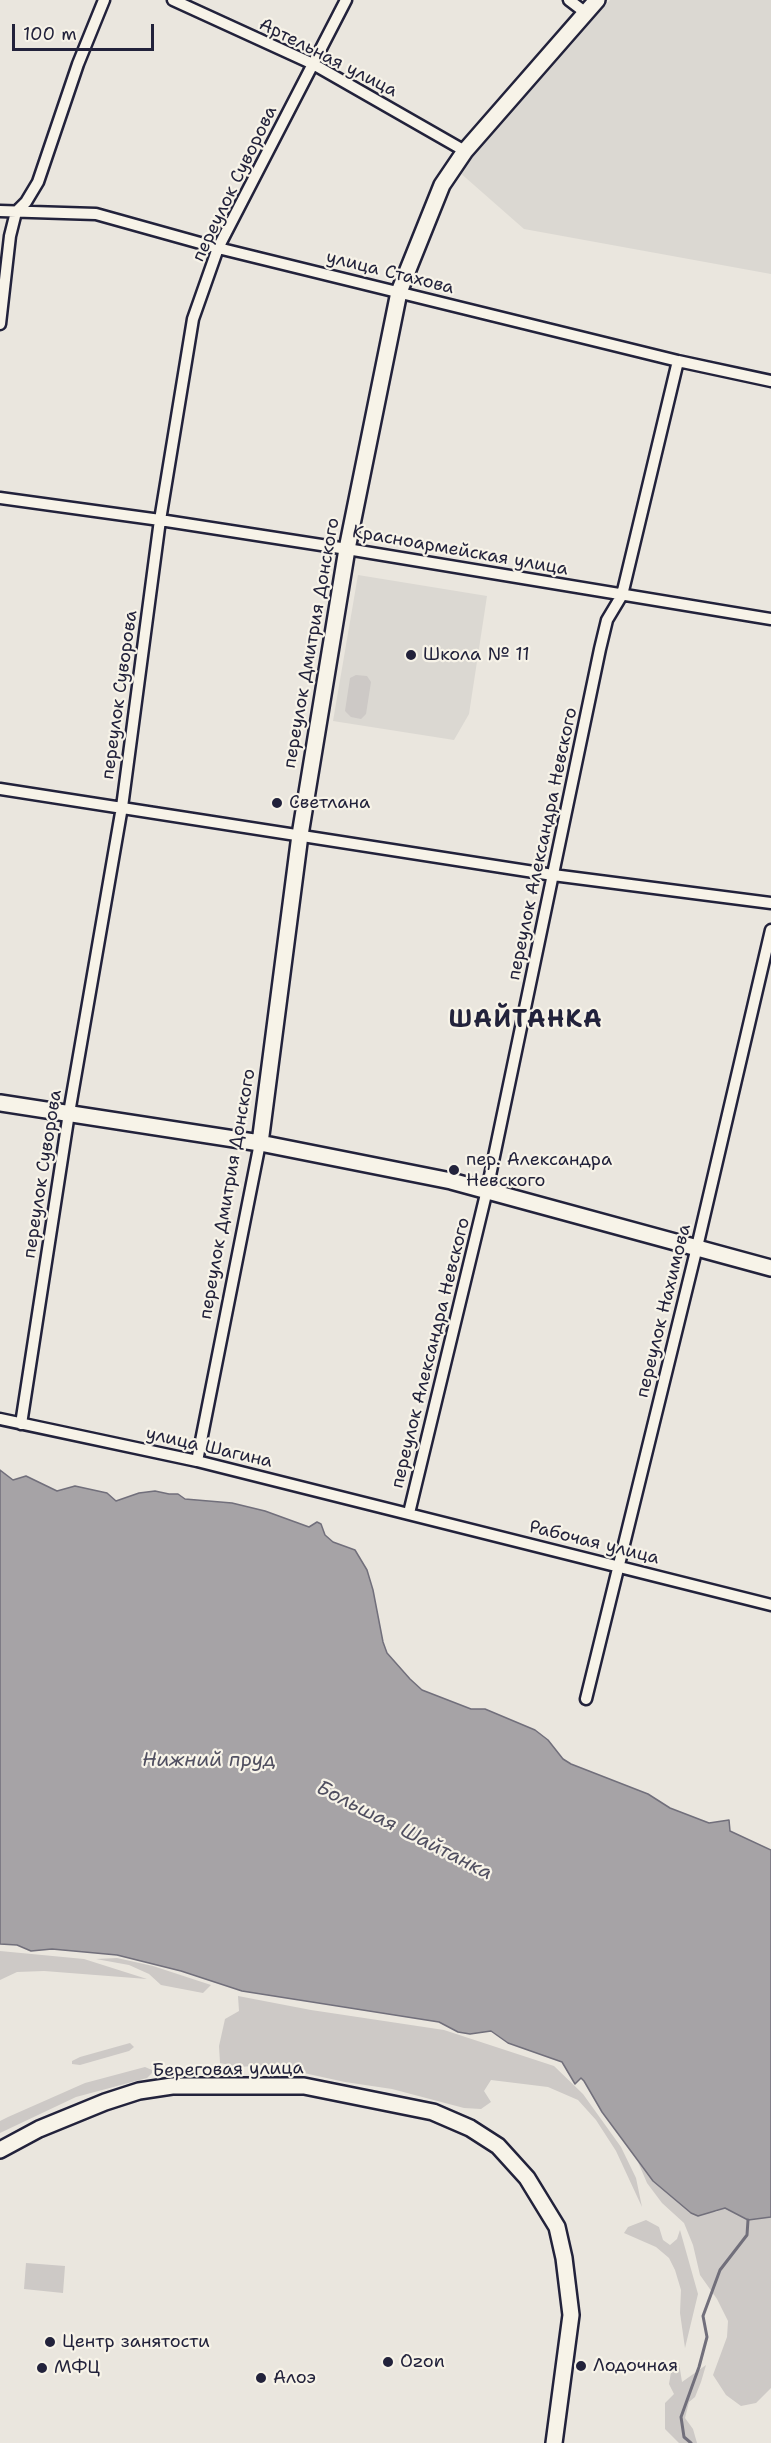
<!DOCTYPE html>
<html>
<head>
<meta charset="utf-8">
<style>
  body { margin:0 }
  #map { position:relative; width:771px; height:2443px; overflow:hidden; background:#eae6de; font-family:"Shantell Sans",sans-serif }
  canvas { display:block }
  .scale { position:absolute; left:12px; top:24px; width:142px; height:27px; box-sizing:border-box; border:3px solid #22223b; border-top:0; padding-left:8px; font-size:18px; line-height:21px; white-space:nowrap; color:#22223b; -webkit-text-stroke:4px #f7f3e8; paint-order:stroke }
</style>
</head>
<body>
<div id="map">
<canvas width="771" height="2443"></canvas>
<div class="scale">100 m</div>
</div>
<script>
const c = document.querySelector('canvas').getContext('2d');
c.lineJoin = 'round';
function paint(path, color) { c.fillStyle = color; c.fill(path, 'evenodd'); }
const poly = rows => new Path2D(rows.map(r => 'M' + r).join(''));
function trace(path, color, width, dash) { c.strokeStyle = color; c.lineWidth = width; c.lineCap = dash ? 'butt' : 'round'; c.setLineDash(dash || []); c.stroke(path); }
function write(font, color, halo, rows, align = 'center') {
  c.font = font + ' "Shantell Sans",sans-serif'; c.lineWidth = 4.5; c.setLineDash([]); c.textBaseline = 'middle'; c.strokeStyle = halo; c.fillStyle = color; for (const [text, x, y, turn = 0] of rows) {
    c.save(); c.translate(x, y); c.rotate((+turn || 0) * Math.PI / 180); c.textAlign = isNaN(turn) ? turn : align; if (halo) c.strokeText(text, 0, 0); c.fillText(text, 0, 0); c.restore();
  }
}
paint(poly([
  [610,0,771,0,771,274,524,229,458,171],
  [358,575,487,596,469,714,454,740,333,721]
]), '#dbd8d2');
paint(poly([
  [356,675,367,676,371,682,366,714,361,719,351,717,345,711,350,678],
  [0,1951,84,1959,147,1979,44,1971,17,1972,0,1980],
  [117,1958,153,1966,211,1985,203,1993,161,1985,149,1974,129,1965,96,1959],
  [238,1996,311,2010,444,2030,554,2066,583,2094,621,2147,636,2178,642,2207,616,2151,596,2120,578,2100,548,2087,491,2080,484,2091,491,2102,481,2109,464,2108,392,2089,345,2082,267,2065,239,2067,220,2063,219,2046,225,2019,239,2011],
  [130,2043,134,2047,129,2051,80,2065,72,2064,72,2061,80,2057],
  [145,2067,152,2070,152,2073,147,2078,76,2097,0,2133,0,2121,8,2117,85,2083],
  [638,2162,653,2181,691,2213,716,2212,725,2208,748,2220,771,2217,771,2388,756,2403,741,2406,726,2395,713,2375,727,2337,728,2321,717,2299,700,2275,693,2245,684,2223,662,2203,647,2183],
  [646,2220,659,2227,663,2240,670,2245,677,2239,680,2230,698,2294,685,2348,680,2313,681,2290,675,2270,669,2258,656,2247,624,2233,628,2227],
  [26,2263,65,2266,63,2293,24,2289],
  [679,2363,682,2382,706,2365,701,2382,695,2397,689,2402,685,2418,693,2429,697,2443,679,2443,665,2429,665,2403,674,2394,669,2384,671,2372]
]), '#cdc9c6');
const water = poly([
  [0,1470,13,1480,26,1476,57,1491,75,1486,107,1493,116,1501,139,1493,155,1491,169,1494,178,1494,185,1499,232,1503,265,1511,309,1527,317,1522,321,1524,325,1535,333,1542,355,1550,367,1570,373,1590,383,1642,387,1653,410,1679,422,1690,471,1709,485,1709,535,1730,548,1740,563,1759,571,1764,648,1794,670,1808,709,1823,729,1820,730,1831,771,1850,771,2217,748,2220,725,2208,698,2216,691,2213,653,2181,602,2112,584,2081,581,2078,575,2084,562,2062,508,2043,491,2031,470,2034,458,2032,439,2022,242,1991,181,1971,117,1955,52,1949,31,1951,17,1945,0,1944,0,1470]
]);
paint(water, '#a6a3a6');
trace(water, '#716f7b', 1.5);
trace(poly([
  [691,2443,684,2437,681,2417,699,2367,707,2337,703,2316,720,2270,747,2235,748,2220]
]), '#716f7b', 3);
const street = poly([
  [173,0,313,64,465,151],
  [569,0,586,13],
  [0,211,96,214,218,248,678,361,771,381],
  [0,324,10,236,16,212,26,202,38,182,78,64,104,0],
  [0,498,160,520,347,549,771,619],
  [0,789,553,875,771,903],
  [0,1419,197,1461,771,1605],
  [21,1424,69,1113,122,807,160,520,193,319,218,248,346,0],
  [197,1461,260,1143],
  [409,1513,487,1190,600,649,607,620,622,595,678,361],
  [586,1699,697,1247,771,930]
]);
const secondary = poly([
  [0,1103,260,1143,451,1181,771,1268],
  [260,1143,300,835,347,549,399,292,442,185,465,151,597,0],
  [0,2150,39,2129,105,2102,139,2091,172,2086,304,2086,433,2112,470,2128,498,2146,527,2178,557,2227,564,2258,571,2315,554,2443]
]);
trace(street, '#22223b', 15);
trace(secondary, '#22223b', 20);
trace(street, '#f7f3e8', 10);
trace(secondary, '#f7f3e8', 15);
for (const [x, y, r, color] of [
  [411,655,6,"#22223b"],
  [277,803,6,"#22223b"],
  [454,1170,6,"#22223b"],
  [50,2342,6,"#22223b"],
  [388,2362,6,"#22223b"],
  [581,2366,6,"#22223b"],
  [42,2368,6,"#22223b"],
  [261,2378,6,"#22223b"]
]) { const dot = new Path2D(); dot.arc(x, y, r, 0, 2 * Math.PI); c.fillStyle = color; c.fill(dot); trace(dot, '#f7f3e8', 2); }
write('18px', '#22223b', '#f7f3e8', [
  ["Артельная улица",328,58,27],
  ["переулок Суворова",235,184,-64],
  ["улица Стахова",390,273,14],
  ["Красноармейская улица",460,551,10],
  ["переулок Дмитрия Донского",312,643,-80],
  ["переулок Суворова",120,695,-82],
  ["переулок Александра Невского",543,844,-78],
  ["переулок Суворова",43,1174,-81],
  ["переулок Дмитрия Донского",228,1194,-80],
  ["переулок Нахимова",664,1311,-76],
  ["переулок Александра Невского",431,1353,-76],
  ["улица Шагина",209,1448,13],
  ["Рабочая улица",594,1543,14],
  ["Береговая улица",228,2070,-1]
]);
write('18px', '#22223b', '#f7f3e8', [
  ["Школа № 11",423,655],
  ["Светлана",289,803],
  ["пер. Александра",466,1160],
  ["Невского",466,1181],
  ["Центр занятости",62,2342],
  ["Ozon",400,2362],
  ["Лодочная",593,2366],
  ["МФЦ",54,2368],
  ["Алоэ",273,2378]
], 'left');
write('italic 20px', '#504f60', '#f7f3e8', [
  ["Нижний пруд",209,1761],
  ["Большая Шайтанка",404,1831,27]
]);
c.letterSpacing = '1.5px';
write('bold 24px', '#22223b', '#f7f3e8', [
  ["ШАЙТАНКА",526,1021]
]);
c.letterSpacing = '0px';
</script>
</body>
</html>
